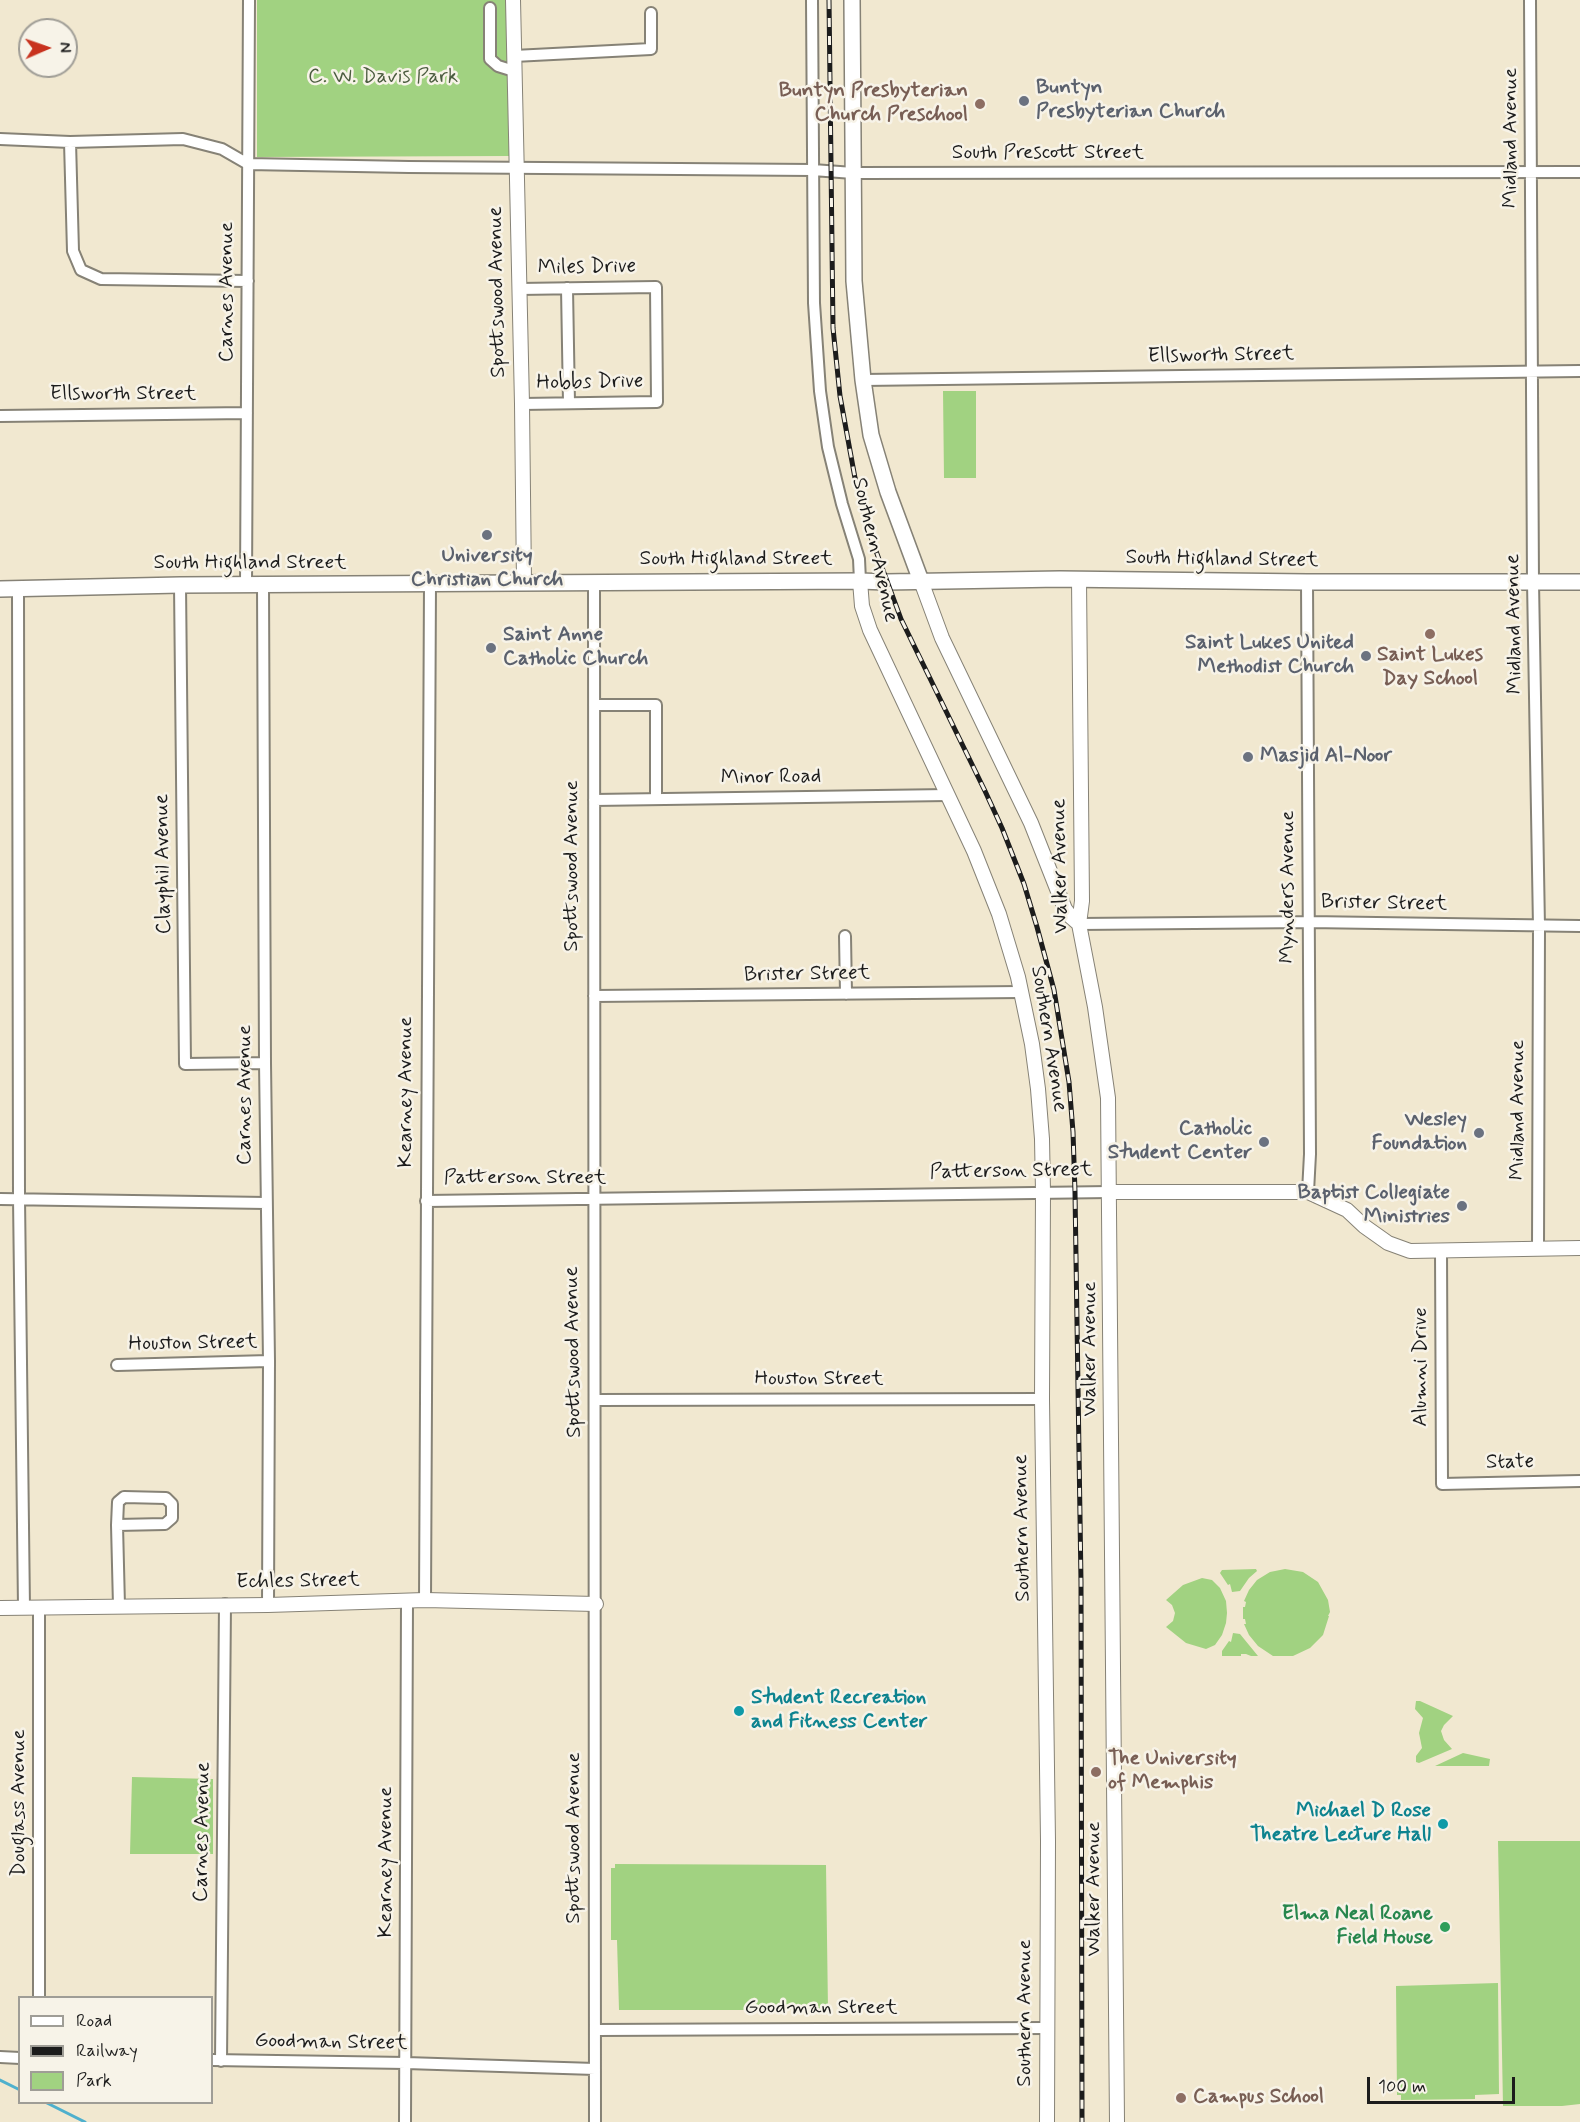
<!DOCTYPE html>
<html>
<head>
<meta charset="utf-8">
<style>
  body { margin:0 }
  #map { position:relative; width:1580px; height:2122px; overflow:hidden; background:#f1e8d0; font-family:Mynerve,sans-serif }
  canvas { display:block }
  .legend { position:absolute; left:18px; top:1996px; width:195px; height:108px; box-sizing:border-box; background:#f7f3e8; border:2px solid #9f9d96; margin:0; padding:8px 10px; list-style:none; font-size:18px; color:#1c1c1c }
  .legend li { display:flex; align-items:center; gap:12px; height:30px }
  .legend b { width:30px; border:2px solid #9f9d96 }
  .north { position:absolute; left:18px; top:18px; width:60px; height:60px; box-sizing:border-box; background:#f7f3e8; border:2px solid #9f9d96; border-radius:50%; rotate:88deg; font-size:16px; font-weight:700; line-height:24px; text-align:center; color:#1c1c1c }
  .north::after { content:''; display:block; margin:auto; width:21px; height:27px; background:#c8321e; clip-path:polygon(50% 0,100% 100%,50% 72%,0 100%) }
  .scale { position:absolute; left:1367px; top:2077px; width:148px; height:27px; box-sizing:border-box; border:3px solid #1c1c1c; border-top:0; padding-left:8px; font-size:18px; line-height:21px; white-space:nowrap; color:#1c1c1c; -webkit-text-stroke:4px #f7f3e8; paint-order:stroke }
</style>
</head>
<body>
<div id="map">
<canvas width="1580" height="2122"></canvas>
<ul class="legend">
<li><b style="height:8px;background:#fff"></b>Road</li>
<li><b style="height:8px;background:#1c1c1c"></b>Railway</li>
<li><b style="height:16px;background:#a1d281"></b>Park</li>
</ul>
<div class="north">N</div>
<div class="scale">100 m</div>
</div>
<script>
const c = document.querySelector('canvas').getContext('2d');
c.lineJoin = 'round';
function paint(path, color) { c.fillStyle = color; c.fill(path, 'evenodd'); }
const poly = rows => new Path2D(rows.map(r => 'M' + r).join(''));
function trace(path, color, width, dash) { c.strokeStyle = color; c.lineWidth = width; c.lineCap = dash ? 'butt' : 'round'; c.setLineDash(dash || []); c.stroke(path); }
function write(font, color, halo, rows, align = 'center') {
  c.font = font + ' Mynerve,sans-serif'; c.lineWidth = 5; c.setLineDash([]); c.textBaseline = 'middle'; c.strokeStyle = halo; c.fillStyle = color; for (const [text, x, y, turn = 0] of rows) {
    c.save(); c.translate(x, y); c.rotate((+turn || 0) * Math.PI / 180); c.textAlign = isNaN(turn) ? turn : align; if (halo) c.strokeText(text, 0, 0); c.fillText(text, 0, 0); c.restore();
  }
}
paint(poly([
  [257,0,508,0,509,156,257,157],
  [943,391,976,391,976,478,944,478],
  [1256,1569,1257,1571,1249,1578,1240,1591,1232,1592,1230,1584,1228,1585,1220,1573,1222,1570],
  [1285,1569,1303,1572,1318,1582,1328,1600,1330,1612,1328,1616,1329,1616,1323,1635,1310,1648,1293,1656,1273,1656,1258,1646,1249,1635,1244,1624,1246,1624,1245,1619,1243,1619,1243,1607,1245,1607,1246,1602,1244,1601,1249,1590,1257,1580,1270,1572],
  [1202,1578,1212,1580,1220,1588,1226,1601,1227,1613,1226,1623,1222,1635,1215,1645,1206,1649,1186,1643,1166,1627,1173,1621,1175,1613,1172,1605,1166,1600,1183,1585],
  [1233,1633,1240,1634,1258,1656,1251,1656,1246,1654,1241,1654,1241,1656,1222,1656,1222,1651,1229,1641,1231,1642],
  [1416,1701,1420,1701,1453,1716,1444,1725,1441,1731,1444,1740,1452,1749,1419,1763,1416,1762,1416,1756,1422,1748,1419,1733,1423,1718,1415,1709],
  [1463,1753,1490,1759,1489,1766,1435,1766],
  [132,1777,213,1779,213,1854,130,1854],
  [1498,1841,1580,1841,1580,2104,1562,2106,1503,2106],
  [615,1864,826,1865,828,2010,619,2010,617,1940,611,1940,611,1868,615,1868],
  [1498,1983,1499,2094,1475,2095,1475,2099,1401,2100,1401,2095,1397,2095,1396,1986]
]), '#a1d281');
trace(poly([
  [0,2080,20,2090],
  [45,2102,85,2122]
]), '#4eb0cd', 3);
const minor = poly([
  [812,0,814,303,820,391,828,447,842,504,859,559,860,581],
  [1530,0,1533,582,1539,927,1538,1248],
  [490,8,490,59,498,66,514,71],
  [514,56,651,49,651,13],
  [0,139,70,142,183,139,222,149,248,164,409,167,813,170,853,173,1580,172],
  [70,142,73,251,81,270,101,279,248,281],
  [567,288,569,403],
  [519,289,656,287,657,402,522,404],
  [863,380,1580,371],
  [0,416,247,413],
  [594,582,595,2122],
  [1307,582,1310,1154,1308,1192],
  [180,585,185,1064,265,1063],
  [246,585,249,0],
  [263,585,265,1063,269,1361,268,1605],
  [18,589,19,1198,24,1608],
  [594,705,656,705,656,799],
  [594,800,948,795],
  [1079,924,1309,922,1580,926],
  [845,936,846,994],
  [594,996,1021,992],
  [0,1199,266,1203],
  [426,1201,1110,1192],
  [1441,1251,1442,1484,1580,1481],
  [117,1365,269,1361],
  [595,1400,1042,1399],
  [117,1525,118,1502,124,1497,166,1498,172,1504,172,1518,165,1524,117,1525,119,1606],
  [425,1600,430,584],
  [39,1998,39,1608],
  [596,2030,1047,2028],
  [0,2057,20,2058],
  [212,2060,406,2063,595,2069],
  [221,2061,225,1604],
  [405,2122,407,1602]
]);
const tertiary = poly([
  [513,0,522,404,524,583],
  [1079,579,1082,901,1079,924,1095,1007,1108,1098,1117,2122],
  [860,581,862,606,870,630,974,851,999,914,1018,977,1032,1044,1038,1089,1042,1139,1043,1192,1042,1399,1048,1841,1047,2122],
  [921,581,942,638,1031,823,1065,909,1071,917,1079,924],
  [1110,1192,1308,1192,1347,1210,1364,1226,1388,1243,1410,1251,1580,1248],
  [0,1608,268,1605,425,1600,596,1604]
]);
const secondary = poly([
  [852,0,854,281,863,380,871,435,888,492,921,581],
  [0,589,180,585,860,581,886,582,1060,579,1307,582,1580,582]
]);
trace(minor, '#868276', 14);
trace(tertiary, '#868276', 16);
trace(secondary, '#868276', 18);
trace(minor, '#fff', 10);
trace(tertiary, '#fff', 14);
trace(secondary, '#fff', 15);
const rail = poly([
  [829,0,833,328,840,396,855,478,869,532,901,619,985,791,1002,828,1024,884,1037,927,1054,990,1069,1082,1073,1132,1075,1192,1081,1582,1082,2122]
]);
trace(rail, '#1c1c1c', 5);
trace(rail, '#f7f3e8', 3, [9]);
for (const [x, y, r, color] of [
  [1024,101,6,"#6b7280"],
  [980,104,6,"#8d6e63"],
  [487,535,6,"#6b7280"],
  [1430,634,6,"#8d6e63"],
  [491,648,6,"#6b7280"],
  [1366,656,6,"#6b7280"],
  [1248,757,6,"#6b7280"],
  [1479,1133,6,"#6b7280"],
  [1264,1142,6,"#6b7280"],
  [1462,1206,6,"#6b7280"],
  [739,1711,6,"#0f9aa8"],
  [1096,1772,6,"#8d6e63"],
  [1443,1824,6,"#0f9aa8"],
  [1445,1927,6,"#2e9e5b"],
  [1181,2098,6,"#8d6e63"]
]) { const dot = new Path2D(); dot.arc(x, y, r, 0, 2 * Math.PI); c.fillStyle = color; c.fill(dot); trace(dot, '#f7f3e8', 2); }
write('21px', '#4b5c3f', '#f7f3e8', [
  ["C. W. Davis Park",383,78]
]);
write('bold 21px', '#5b616d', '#f7f3e8', [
  ["Buntyn",1036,89,"left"],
  ["Presbyterian Church",1036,113,"left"],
  ["University",487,557,"center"],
  ["Christian Church",487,581,"center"],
  ["Saint Anne",503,636,"left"],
  ["Catholic Church",503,660,"left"],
  ["Saint Lukes United",1354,644],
  ["Methodist Church",1354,668],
  ["Masjid Al-Noor",1260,757,"left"],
  ["Wesley",1467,1121],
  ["Foundation",1467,1145],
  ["Catholic",1252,1130],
  ["Student Center",1252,1154],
  ["Baptist Collegiate",1450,1194],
  ["Ministries",1450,1218]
], 'right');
write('bold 21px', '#785e54', '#f7f3e8', [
  ["Buntyn Presbyterian",968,92,"right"],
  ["Church Preschool",968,116,"right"],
  ["Saint Lukes",1430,656,"center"],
  ["Day School",1430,680,"center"],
  ["The University",1108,1760],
  ["of Memphis",1108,1784],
  ["Campus School",1193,2098]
], 'left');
write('21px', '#1c1c1c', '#f7f3e8', [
  ["Midland Avenue",1512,138,-90],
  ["South Prescott Street",1048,154],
  ["Miles Drive",587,268,-1],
  ["Carnes Avenue",228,292,-90],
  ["Spottswood Avenue",498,292,-91],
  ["Ellsworth Street",1221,356,-1],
  ["Hobbs Drive",590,383,-1],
  ["Ellsworth Street",123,395],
  ["Southern Avenue",874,550,77],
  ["South Highland Street",736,560],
  ["South Highland Street",1222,560,1],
  ["South Highland Street",250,564],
  ["Midland Avenue",1515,624,-91],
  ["Minor Road",771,778,-1],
  ["Clayphil Avenue",164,864,-91],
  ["Spottswood Avenue",573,866,-90],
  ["Walker Avenue",1061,866,-91],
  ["Mynders Avenue",1289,887,-90],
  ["Brister Street",1384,904,1],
  ["Brister Street",807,975,-1],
  ["Southern Avenue",1048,1039,81],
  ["Kearney Avenue",407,1092,-90],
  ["Carnes Avenue",246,1095,-90],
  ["Midland Avenue",1519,1110,-90],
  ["Patterson Street",1011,1172,-1],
  ["Patterson Street",525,1179],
  ["Houston Street",193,1344,-1],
  ["Walker Avenue",1091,1349,-90],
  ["Spottswood Avenue",574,1352,-91],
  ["Alumni Drive",1422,1367,-90],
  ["Houston Street",819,1380],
  ["State",1510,1463,-1],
  ["Southern Avenue",1023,1528,-91],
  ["Echles Street",298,1582,-1],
  ["Douglass Avenue",20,1803,-90],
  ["Carnes Avenue",203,1832,-89],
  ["Spottswood Avenue",575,1838,-90],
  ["Kearney Avenue",387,1862,-90],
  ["Walker Avenue",1095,1889,-90],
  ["Goodman Street",821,2009],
  ["Southern Avenue",1026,2013,-90],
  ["Goodman Street",331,2043,1]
]);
write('bold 21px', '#0d838f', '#f7f3e8', [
  ["Student Recreation",751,1699],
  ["and Fitness Center",751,1723],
  ["Michael D Rose",1431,1812,"right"],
  ["Theatre Lecture Hall",1431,1836,"right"]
], 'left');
write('bold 21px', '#27864d', '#f7f3e8', [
  ["Elma Neal Roane",1433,1915],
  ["Field House",1433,1939]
], 'right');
</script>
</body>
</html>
